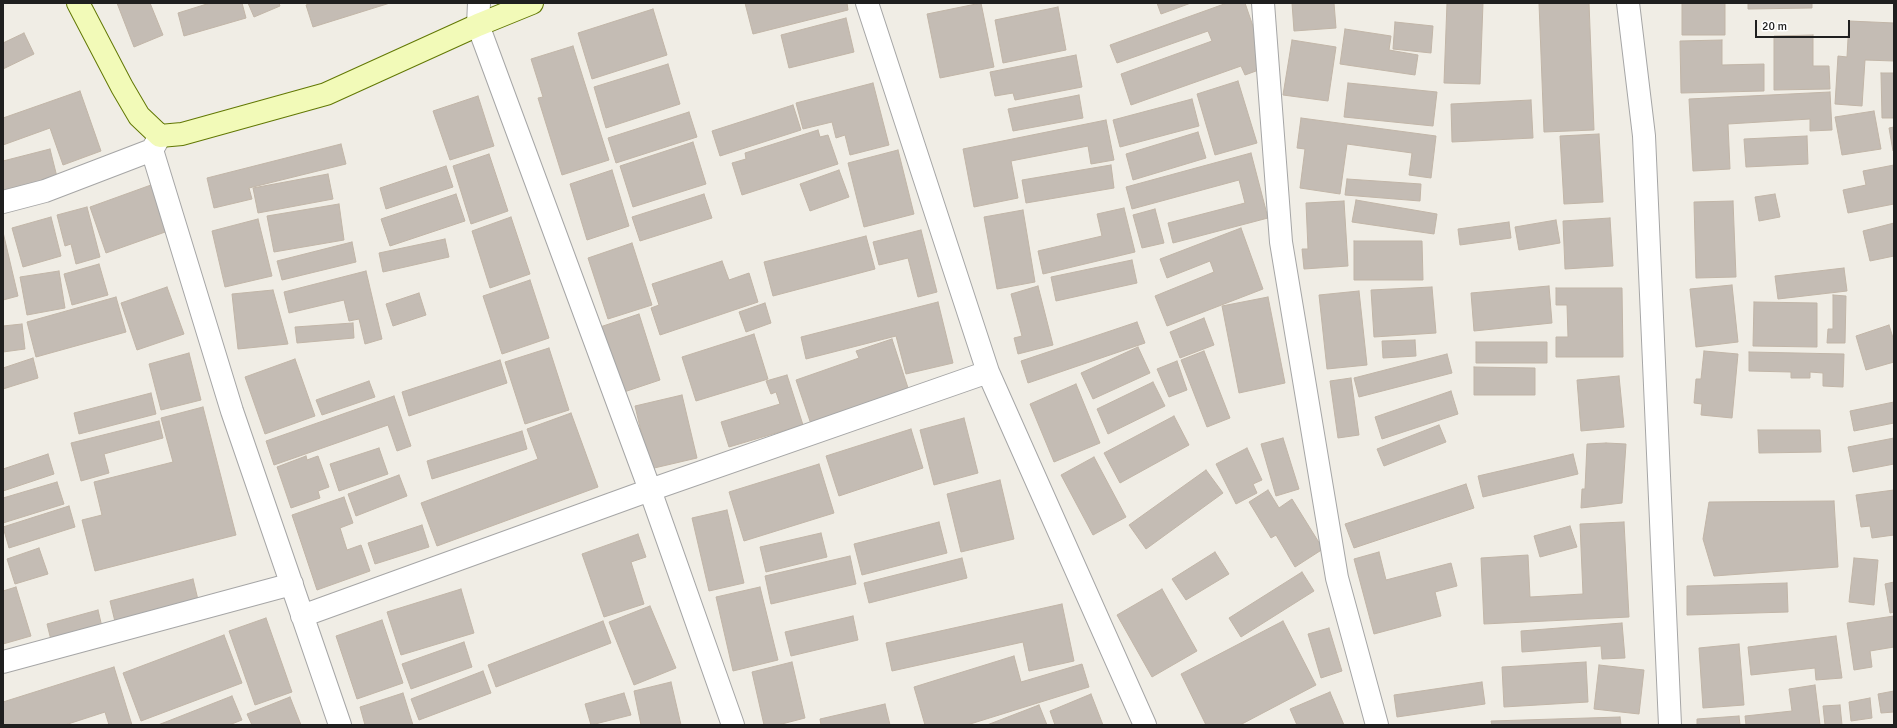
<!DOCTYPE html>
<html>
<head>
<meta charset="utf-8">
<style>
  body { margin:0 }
  #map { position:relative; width:1897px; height:728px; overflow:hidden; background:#f0ede5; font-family:Signika,sans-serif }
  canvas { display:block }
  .frame { position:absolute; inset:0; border:4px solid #1f1f1f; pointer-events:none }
  .scale { position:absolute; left:1755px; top:20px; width:95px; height:18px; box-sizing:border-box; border:2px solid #1f1f1f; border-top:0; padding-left:5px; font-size:12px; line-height:14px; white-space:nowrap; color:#1f1f1f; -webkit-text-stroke:3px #fff; paint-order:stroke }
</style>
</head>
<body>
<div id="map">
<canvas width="1897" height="728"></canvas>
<div class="frame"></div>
<div class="scale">20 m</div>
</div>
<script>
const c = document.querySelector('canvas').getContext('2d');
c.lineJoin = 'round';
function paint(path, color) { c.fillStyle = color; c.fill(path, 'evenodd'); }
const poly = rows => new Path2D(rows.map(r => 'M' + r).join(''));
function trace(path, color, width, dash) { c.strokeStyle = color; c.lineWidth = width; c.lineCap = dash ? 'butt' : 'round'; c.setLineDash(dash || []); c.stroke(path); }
const building = poly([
  [117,3,150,3,163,35,134,47,117,3],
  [210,3,242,3,246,18,184,36,178,13,210,3],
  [248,3,279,3,280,6,254,17,248,3],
  [311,3,390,3,313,27,306,5,311,3],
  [745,3,847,3,848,10,753,34,745,3],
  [981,3,994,67,940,78,927,14,981,3],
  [1157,3,1191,3,1161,14,1157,3],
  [1227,3,1245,3,1267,67,1245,75,1241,66,1131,105,1121,74,1212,41,1208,31,1117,63,1110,45,1227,3],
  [1292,3,1334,3,1336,28,1294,31,1292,3],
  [1447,3,1483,3,1480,84,1444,83,1447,3],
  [1539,3,1589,3,1594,130,1544,132,1539,3],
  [1682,3,1725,3,1725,35,1682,35,1682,3],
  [1748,3,1812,3,1812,8,1748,9,1748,3],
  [1058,7,1066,50,1003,63,995,20,1058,7],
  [653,9,667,55,592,79,578,33,653,9],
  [846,18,854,52,789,68,781,35,846,18],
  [1849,21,1894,23,1894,61,1865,60,1862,106,1835,104,1838,56,1847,57,1849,21],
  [1395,22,1433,26,1431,53,1393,49,1395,22],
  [1345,29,1391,36,1389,50,1418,55,1415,75,1340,64,1345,29],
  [24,33,34,54,3,69,3,43,24,33],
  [1813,35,1813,66,1829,66,1830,89,1774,90,1774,36,1813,35],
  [1292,40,1336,47,1328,101,1283,95,1292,40],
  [1722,40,1722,65,1764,64,1764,91,1681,93,1680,41,1722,40],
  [573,46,609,160,562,175,538,98,543,97,531,59,573,46],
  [1076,55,1082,87,1015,100,1013,93,995,96,990,72,1076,55],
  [668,64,680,104,606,128,594,87,668,64],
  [1881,73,1894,73,1894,118,1882,118,1881,73],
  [1238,81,1257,143,1215,155,1197,94,1238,81],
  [873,83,889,145,850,155,845,135,836,138,832,122,803,129,796,103,873,83],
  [1348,83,1437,92,1433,126,1344,117,1348,83],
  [80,91,101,151,63,165,50,128,3,145,3,118,80,91],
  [1830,92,1832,130,1810,131,1810,119,1728,124,1730,169,1693,171,1689,99,1830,92],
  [1079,95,1083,118,1013,131,1008,109,1079,95],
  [478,96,494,146,450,160,433,111,478,96],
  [1192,99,1199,126,1120,147,1113,120,1192,99],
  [1531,100,1533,138,1452,142,1451,104,1531,100],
  [793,105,801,130,720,156,712,131,793,105],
  [1874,111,1881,149,1842,155,1835,117,1874,111],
  [689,112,697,137,616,163,608,138,689,112],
  [1301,118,1436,136,1431,178,1409,175,1412,153,1347,144,1340,194,1300,188,1305,149,1297,148,1301,118],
  [1106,120,1114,160,1091,164,1088,146,1011,161,1018,198,974,207,963,149,1106,120],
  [1894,127,1894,151,1893,151,1889,128,1894,127],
  [818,130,820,137,828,135,838,164,742,195,732,163,746,159,745,153,818,130],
  [1198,132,1206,158,1133,180,1126,154,1198,132],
  [1599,134,1603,202,1564,204,1560,136,1599,134],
  [1807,136,1808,164,1746,167,1744,139,1807,136],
  [693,142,706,184,633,207,620,166,693,142],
  [341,144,346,164,249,188,252,199,214,208,207,178,341,144],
  [50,149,58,181,3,195,3,161,50,149],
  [898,150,914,214,864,227,848,163,898,150],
  [1251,153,1268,218,1173,243,1168,223,1245,203,1239,180,1132,209,1126,187,1251,153],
  [489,154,508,211,471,224,453,166,489,154],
  [1111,165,1114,188,1026,203,1022,180,1111,165],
  [1894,165,1894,204,1848,213,1843,190,1866,185,1863,171,1894,165],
  [446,166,453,187,386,209,380,188,446,166],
  [612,170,629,226,587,240,570,184,612,170],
  [839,170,849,197,810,211,800,184,839,170],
  [328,174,333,199,258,213,253,188,328,174],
  [1347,179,1421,184,1420,201,1345,195,1347,179],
  [151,185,168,231,106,253,90,207,151,185],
  [456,194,465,221,390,246,381,219,456,194],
  [704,194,712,218,640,241,632,217,704,194],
  [1775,194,1780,217,1759,221,1755,197,1775,194],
  [1356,200,1437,214,1434,234,1352,222,1356,200],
  [1344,201,1348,266,1304,269,1302,249,1308,249,1306,203,1344,201],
  [1733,201,1736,277,1696,278,1694,202,1733,201],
  [339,204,344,240,274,252,267,216,339,204],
  [87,207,100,257,76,264,71,244,65,246,57,215,87,207],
  [1124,208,1135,252,1043,274,1038,251,1102,236,1097,214,1124,208],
  [1155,209,1164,243,1142,248,1133,215,1155,209],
  [1023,210,1035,282,997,289,984,217,1023,210],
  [51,217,61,256,23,267,12,228,51,217],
  [511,217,530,274,490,288,472,231,511,217],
  [1610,218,1613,266,1565,269,1563,221,1610,218],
  [258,219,272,276,225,287,212,231,258,219],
  [1556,220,1560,243,1519,250,1515,227,1556,220],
  [1509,222,1511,238,1460,245,1458,229,1509,222],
  [1894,223,1894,256,1870,261,1863,231,1894,223],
  [1241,228,1263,289,1167,326,1155,296,1214,272,1210,261,1167,278,1160,259,1241,228],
  [921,230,937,292,918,297,908,258,879,265,873,242,921,230],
  [3,232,18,296,3,300,3,232],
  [866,236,875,269,773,296,764,262,866,236],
  [445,239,449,257,383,272,379,253,445,239],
  [1354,241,1422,241,1423,280,1354,280,1354,241],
  [352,242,356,262,282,280,277,261,352,242],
  [632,243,652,305,608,319,588,258,632,243],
  [1132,260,1137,283,1056,301,1051,277,1132,260],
  [722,261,729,280,749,273,758,302,660,335,651,308,659,305,652,284,722,261],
  [99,264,108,295,72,305,64,274,99,264],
  [1844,268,1847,291,1778,299,1775,276,1844,268],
  [59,271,65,308,27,315,20,277,59,271],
  [366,271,382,339,365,344,359,319,349,321,344,300,289,313,284,292,366,271],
  [530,280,549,338,502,354,483,296,530,280],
  [1732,285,1738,342,1696,347,1690,289,1732,285],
  [1038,286,1053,345,1018,354,1014,338,1022,336,1011,294,1038,286],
  [1549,286,1552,323,1474,331,1471,293,1549,286],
  [167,287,184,334,137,350,121,303,167,287],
  [1432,287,1436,333,1374,337,1371,290,1432,287],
  [1556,288,1622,288,1623,357,1556,357,1556,337,1568,337,1567,305,1556,305,1556,288],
  [273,290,288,344,238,349,232,294,273,290],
  [1359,291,1367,365,1327,369,1319,295,1359,291],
  [419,293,426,315,393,326,386,304,419,293],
  [1833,295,1846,296,1845,343,1827,343,1828,329,1833,329,1833,295],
  [116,297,126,332,36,357,27,322,116,297],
  [1268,297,1285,383,1239,393,1222,306,1268,297],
  [938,302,953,363,906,374,896,336,806,359,801,337,938,302],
  [1754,302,1817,303,1817,347,1753,346,1754,302],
  [765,303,771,323,746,332,739,312,765,303],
  [639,314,660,380,615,395,594,329,639,314],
  [1204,318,1214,345,1180,358,1170,332,1204,318],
  [1137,322,1145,343,1028,383,1021,361,1137,322],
  [353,323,354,338,297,343,295,327,353,323],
  [22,324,25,349,3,352,3,326,22,324],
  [1889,325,1894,341,1894,362,1866,370,1856,336,1889,325],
  [754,334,768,379,696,401,682,357,754,334],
  [892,339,910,394,812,427,796,380,859,358,856,351,892,339],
  [1415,340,1416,356,1383,358,1382,341,1415,340],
  [1476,342,1547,342,1547,363,1476,363,1476,342],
  [1138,347,1150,373,1093,399,1081,373,1138,347],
  [549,348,569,410,525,424,505,362,549,348],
  [1204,351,1230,418,1207,427,1181,360,1204,351],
  [1704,351,1738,354,1732,418,1701,415,1702,404,1694,403,1696,379,1701,379,1704,351],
  [1749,352,1844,354,1843,387,1823,386,1823,373,1810,372,1810,378,1791,378,1791,372,1749,371,1749,352],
  [189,353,201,400,161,410,149,364,189,353],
  [1447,354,1452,373,1359,397,1354,378,1447,354],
  [33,358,38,378,3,389,3,368,33,358],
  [295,359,315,416,265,434,245,377,295,359],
  [500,360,507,383,409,416,402,392,500,360],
  [1177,361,1187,390,1169,397,1157,369,1177,361],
  [1474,367,1535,368,1535,395,1474,395,1474,367],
  [787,375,803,425,729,447,721,422,780,404,776,392,771,394,766,381,787,375],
  [1619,376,1624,427,1581,431,1577,380,1619,376],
  [1351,378,1359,435,1338,438,1330,381,1351,378],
  [369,381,375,397,322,415,316,400,369,381],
  [1153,382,1165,406,1108,434,1097,409,1153,382],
  [1076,384,1100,443,1054,462,1030,404,1076,384],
  [1451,391,1458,414,1382,439,1375,417,1451,391],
  [151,393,156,414,79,434,74,413,151,393],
  [682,395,697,458,650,469,635,406,682,395],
  [394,396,411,446,397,451,388,425,274,465,266,441,394,396],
  [1894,402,1894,423,1854,431,1850,411,1894,402],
  [203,407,236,535,95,571,82,520,102,515,94,482,173,462,161,418,203,407],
  [571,413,598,487,437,546,421,503,538,459,527,429,571,413],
  [1174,416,1189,445,1120,483,1104,453,1174,416],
  [964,418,978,473,934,485,920,430,964,418],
  [159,421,163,438,104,454,109,473,81,481,71,443,159,421],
  [1439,425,1446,442,1384,466,1377,449,1439,425],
  [911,429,923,468,839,496,826,456,911,429],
  [1758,430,1820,430,1821,452,1759,453,1758,430],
  [522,431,527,449,432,479,427,461,522,431],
  [1283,438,1299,489,1276,496,1261,444,1283,438],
  [1894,438,1894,464,1853,472,1848,447,1894,438],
  [1606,443,1626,444,1622,503,1581,508,1582,489,1585,489,1587,444,1606,443],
  [379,448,388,474,339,491,330,464,379,448],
  [1247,448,1262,480,1253,484,1257,493,1236,504,1216,464,1247,448],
  [48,454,54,474,3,491,3,469,48,454],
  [1573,454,1578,474,1483,497,1478,476,1573,454],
  [306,456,307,460,318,456,329,487,318,491,320,498,291,508,277,467,306,456],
  [1094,457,1126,517,1093,535,1061,475,1094,457],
  [819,464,834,513,744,541,729,492,819,464],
  [1206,470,1223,493,1146,549,1129,525,1206,470],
  [399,475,407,496,356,516,348,494,399,475],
  [1000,480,1014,539,961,552,947,494,1000,480],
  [57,482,64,504,3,523,3,498,57,482],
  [1466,484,1474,508,1354,548,1345,524,1466,484],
  [1268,490,1279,508,1292,499,1323,549,1295,567,1276,535,1271,538,1249,502,1268,490],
  [1894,490,1894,535,1872,538,1870,526,1861,527,1856,495,1894,490],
  [344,497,353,523,340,528,347,550,361,545,370,571,317,590,292,515,344,497],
  [1834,501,1838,567,1714,576,1703,539,1709,502,1834,501],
  [69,506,75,527,9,548,3,527,69,506],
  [727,510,744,583,709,591,692,518,727,510],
  [939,522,947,553,862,575,854,544,939,522],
  [1624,522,1629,617,1484,624,1481,558,1528,555,1530,597,1583,594,1580,524,1624,522],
  [422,525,429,547,375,564,368,543,422,525],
  [1570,526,1577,547,1540,557,1534,536,1570,526],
  [821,533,827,557,766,572,760,547,821,533],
  [638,534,646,557,631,562,644,604,604,617,582,554,638,534],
  [39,548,48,574,15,584,7,559,39,548],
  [1215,552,1229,574,1186,600,1172,579,1215,552],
  [1379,552,1386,580,1451,563,1457,586,1435,592,1441,616,1374,634,1354,559,1379,552],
  [850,556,856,584,771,604,765,576,850,556],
  [962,558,967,578,869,603,864,583,962,558],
  [1854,558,1878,560,1874,605,1849,602,1854,558],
  [1302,572,1314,591,1241,637,1229,618,1302,572],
  [193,579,200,608,117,630,110,601,193,579],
  [1894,582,1894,612,1890,613,1885,584,1894,582],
  [1787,583,1788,612,1687,615,1687,586,1787,583],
  [16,587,31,636,3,644,3,591,16,587],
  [760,587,778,660,733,671,716,597,760,587],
  [461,589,474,633,401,655,387,612,461,589],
  [1162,589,1197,651,1152,677,1117,615,1162,589],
  [1062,604,1074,661,1029,671,1023,642,892,671,886,643,1062,604],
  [650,606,676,668,634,685,609,622,650,606],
  [98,610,103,631,52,644,47,624,98,610],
  [853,616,858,640,791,656,785,632,853,616],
  [1894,616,1894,647,1870,651,1872,667,1854,670,1847,623,1894,616],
  [266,618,292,692,255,705,229,631,266,618],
  [382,620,403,683,357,699,336,636,382,620],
  [603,621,611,643,496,687,488,665,603,621],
  [1283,621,1316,685,1240,725,1206,725,1181,674,1283,621],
  [1622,623,1625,658,1602,659,1601,646,1522,652,1521,631,1622,623],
  [1329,628,1342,671,1321,678,1308,634,1329,628],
  [224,635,242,683,141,721,123,673,224,635],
  [1836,636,1842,678,1816,680,1815,668,1751,675,1748,647,1836,636],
  [464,642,472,667,411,689,402,664,464,642],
  [1739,644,1744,705,1703,708,1699,648,1739,644],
  [1014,656,1021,682,1082,664,1089,687,967,725,925,725,914,687,1014,656],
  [792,662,805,718,778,725,764,725,752,672,792,662],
  [1586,662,1588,702,1504,707,1502,667,1586,662],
  [1599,665,1644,670,1639,714,1594,709,1599,665],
  [114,667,132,725,109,725,105,712,65,725,3,725,3,702,114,667],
  [483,671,491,693,419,720,411,699,483,671],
  [671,682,681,725,641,725,634,691,671,682],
  [1482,682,1485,704,1397,717,1394,695,1482,682],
  [1815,685,1820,725,1746,725,1745,716,1792,711,1789,689,1815,685],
  [1894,691,1894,712,1881,713,1878,694,1894,691],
  [1330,692,1344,725,1297,725,1290,709,1330,692],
  [403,693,413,725,365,725,360,707,403,693],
  [624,693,631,715,591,725,585,704,624,693],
  [1091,694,1103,725,1055,725,1050,711,1091,694],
  [232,696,242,720,229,725,158,725,232,696],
  [290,697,301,725,252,725,247,714,290,697],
  [1870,698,1872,718,1851,721,1849,702,1870,698],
  [885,704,890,725,821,725,820,719,885,704],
  [1039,705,1047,725,987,725,1039,705],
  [1840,705,1842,725,1825,725,1823,706,1840,705],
  [1739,716,1740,725,1697,725,1697,719,1739,716],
  [1620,717,1621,725,1492,725,1491,721,1620,717]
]);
paint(building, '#c4bcb4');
trace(building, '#c1b5a7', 1);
const street = poly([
  [479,3,478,25,650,490,733,725],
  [867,3,988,372,1145,725],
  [1263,3,1281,242,1337,578,1377,725],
  [1628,3,1644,136,1670,725],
  [160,136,152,150,232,411,340,725],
  [3,202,45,191,152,150],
  [302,616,650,490,988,372],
  [3,662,292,584]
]);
const secondary = poly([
  [78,3,122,87,139,116,160,136,182,134,326,94,478,25,532,3]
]);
trace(street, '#a6a6a6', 24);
trace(secondary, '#627804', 24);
trace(street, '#fff', 22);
trace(secondary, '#f2fab8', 22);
</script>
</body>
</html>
